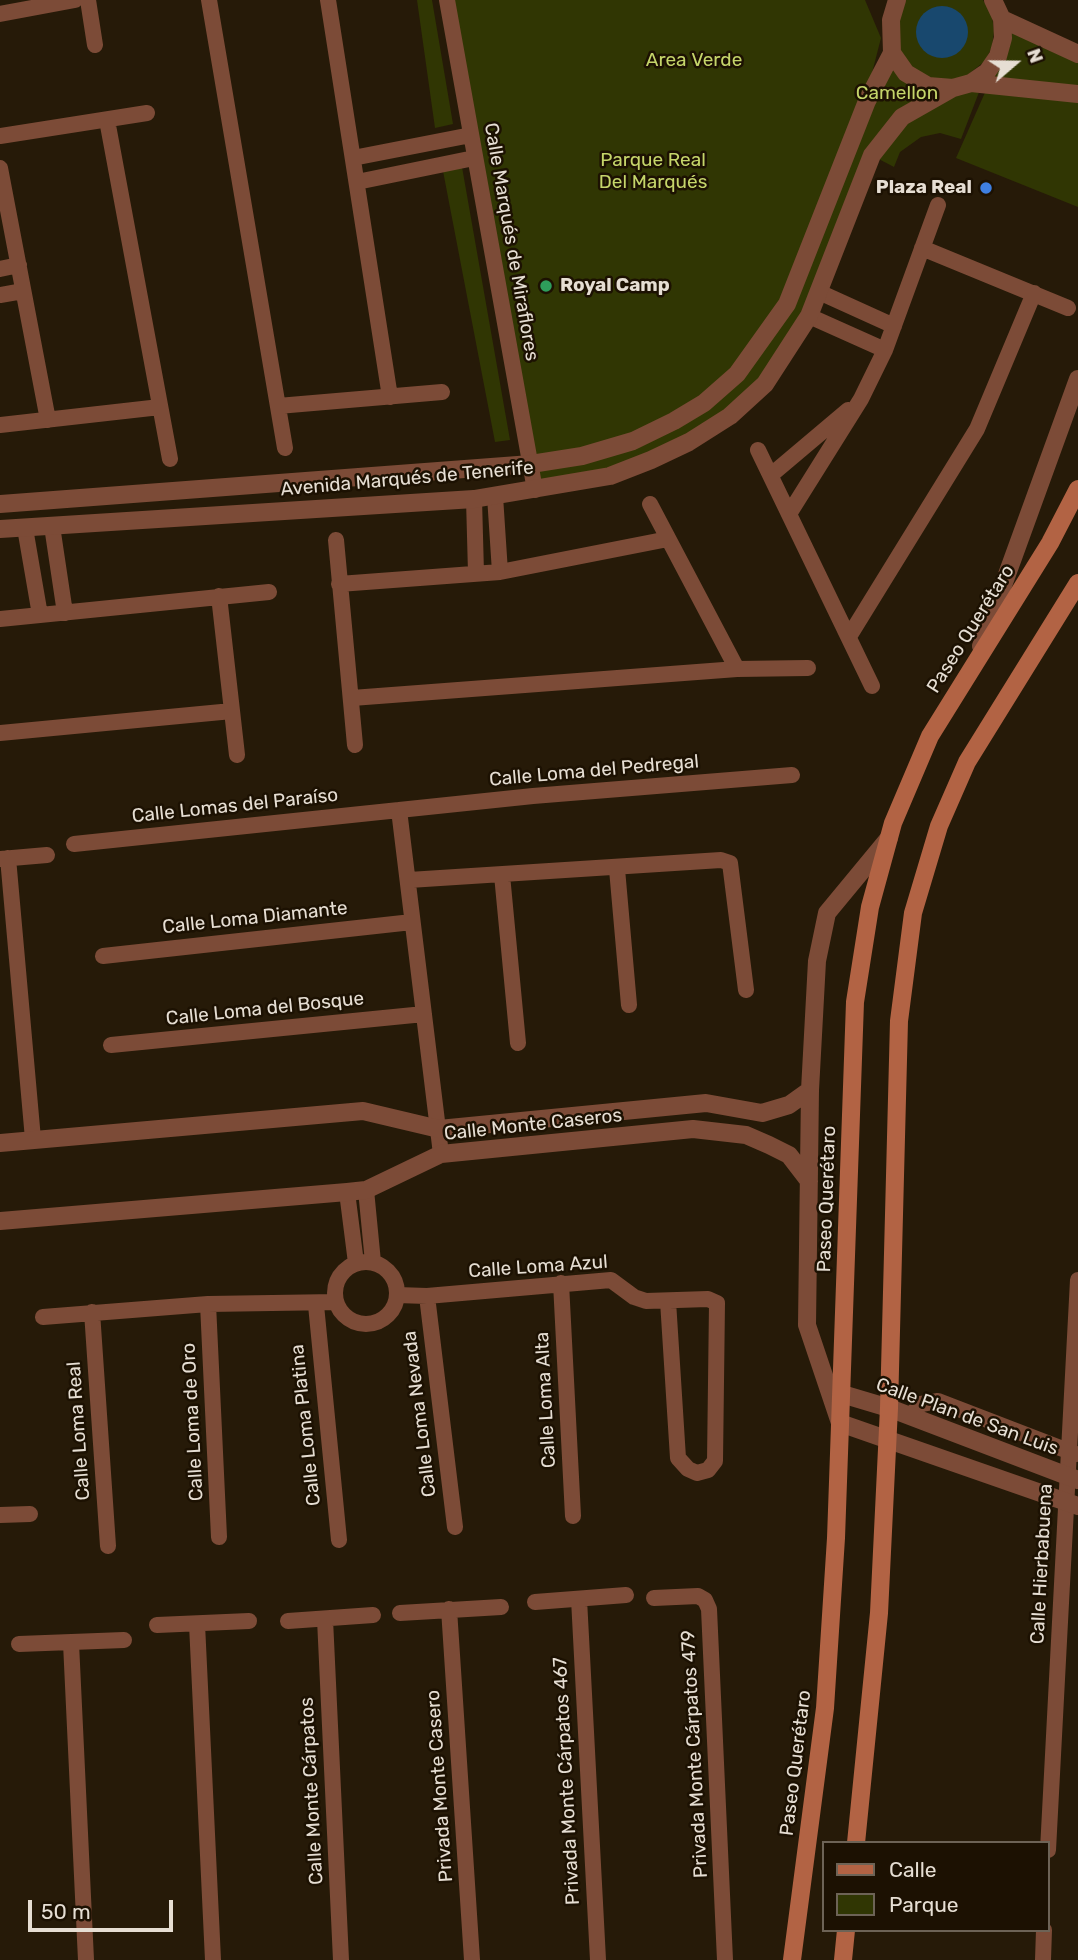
<!DOCTYPE html>
<html>
<head>
<meta charset="utf-8">
<style>
  body { margin:0 }
  #map { position:relative; width:1078px; height:1960px; overflow:hidden; background:#261a08; font-family:Rubik,sans-serif }
  canvas { display:block }
  .legend { position:absolute; left:822px; top:1841px; width:228px; height:91px; box-sizing:border-box; background:#1c1102; border:2px solid #6d6356; margin:0; padding:9px 12px; list-style:none; font-size:21px; color:#e6ded3 }
  .legend li { display:flex; align-items:center; gap:14px; height:35px }
  .legend b { width:35px; border:2px solid #6d6356 }
  .north { position:absolute; left:980px; top:28px; width:70px; height:70px; -webkit-text-stroke:5px #1c1102; paint-order:stroke; rotate:70deg; font-size:19px; font-weight:700; line-height:28px; text-align:center; color:#e6ded3 }
  .north::after { content:''; display:block; margin:auto; width:24px; height:32px; background:#e6ded3; clip-path:polygon(50% 0,100% 100%,50% 72%,0 100%) }
  .scale { position:absolute; left:28px; top:1900px; width:145px; height:32px; box-sizing:border-box; border:4px solid #e6ded3; border-top:0; padding-left:9px; font-size:21px; line-height:24px; white-space:nowrap; color:#e6ded3; -webkit-text-stroke:5px #1c1102; paint-order:stroke }
</style>
</head>
<body>
<div id="map">
<canvas width="1078" height="1960"></canvas>
<ul class="legend">
<li><b style="height:9px;background:#b26344"></b>Calle</li>
<li><b style="height:19px;background:#303603"></b>Parque</li>
</ul>
<div class="north">N</div>
<div class="scale">50 m</div>
</div>
<script>
const c = document.querySelector('canvas').getContext('2d');
c.lineJoin = 'round';
function paint(path, color) { c.fillStyle = color; c.fill(path, 'evenodd'); }
const poly = rows => new Path2D(rows.map(r => 'M' + r).join(''));
function trace(path, color, width, dash) { c.strokeStyle = color; c.lineWidth = width; c.lineCap = dash ? 'butt' : 'round'; c.setLineDash(dash || []); c.stroke(path); }
function write(font, color, halo, rows, align = 'center') {
  c.font = font + ' Rubik,sans-serif'; c.lineWidth = 5; c.setLineDash([]); c.textBaseline = 'middle'; c.strokeStyle = halo; c.fillStyle = color; for (const [text, x, y, turn = 0] of rows) {
    c.save(); c.translate(x, y); c.rotate((+turn || 0) * Math.PI / 180); c.textAlign = isNaN(turn) ? turn : align; if (halo) c.strokeText(text, 0, 0); c.fillText(text, 0, 0); c.restore();
  }
}
paint(poly([
  [417,0,432,0,453,124,435,128],
  [451,0,865,0,881,38,865,100,786,303,735,373,631,441,532,463],
  [906,0,983,0,992,16,994,31,992,47,985,61,961,80,945,82,916,73,897,49,896,18],
  [1009,25,1078,56,1078,90,989,78],
  [892,58,945,89,901,113,787,348,728,413,650,458,540,487,537,466,595,456,704,406,764,344],
  [981,87,961,139,940,133,921,137,900,152,894,167,873,156,886,136,954,90],
  [987,88,1078,95,1078,207,956,158],
  [462,167,510,440,495,442,443,171]
]), '#303603');
paint(poly([
  '916 32a26 26 0 1 1 52 0a26 26 0 1 1-52 0Z'
]), '#18486e');
trace(poly([
  [88,0,95,45],
  [209,0,285,448],
  [328,0,390,397],
  [447,0,535,490],
  [0,14,75,0],
  [107,120,170,459],
  [0,136,147,113],
  [353,158,471,135],
  [0,168,48,420],
  [357,182,474,158],
  [922,248,1068,308],
  [0,269,19,265],
  [819,292,894,326],
  [0,295,23,291],
  [809,316,885,350],
  [278,406,442,392],
  [0,425,160,407],
  [758,450,872,686],
  [771,475,848,410],
  [495,496,500,572],
  [474,499,476,573],
  [650,504,737,669],
  [789,514,861,399,885,350,938,205],
  [52,526,65,613],
  [25,528,40,615],
  [336,540,355,745],
  [339,584,500,572,668,539],
  [219,596,237,755],
  [0,619,269,592],
  [850,635,977,429,1034,293],
  [352,698,737,669,808,668],
  [0,733,232,711],
  [399,810,441,1154],
  [74,844,533,796,792,775],
  [8,858,33,1139],
  [0,859,47,855],
  [617,869,629,1005],
  [502,875,518,1043],
  [409,880,721,860,730,863,746,990],
  [103,956,412,922],
  [111,1045,424,1014],
  [366,1190,373,1262],
  [347,1192,356,1263],
  '335 1293a31 31 0 1 1 62 0a31 31 0 1 1-62 0Z',
  [561,1283,573,1516],
  [397,1295,427,1296,611,1280,634,1297,646,1301,708,1299,717,1303,715,1461,708,1470,697,1473,688,1469,678,1458,668,1301],
  [427,1296,455,1527],
  [208,1304,219,1537],
  [316,1305,339,1540],
  [92,1312,108,1546],
  [43,1317,208,1304,336,1302],
  [910,1416,921,1404,938,1401,1076,1454],
  [0,1515,30,1514],
  [654,1598,698,1596,705,1600,709,1609,725,1960],
  [579,1599,598,1960],
  [535,1602,626,1595],
  [449,1609,472,1960],
  [400,1613,501,1607],
  [325,1619,341,1960],
  [288,1621,373,1615],
  [197,1624,213,1960],
  [157,1625,249,1621],
  [71,1643,86,1960],
  [19,1644,124,1640],
  [1048,1850,1078,1280],
  [1043,1960,1044,1930]
]), '#7c4b37', 16);
trace(poly([
  [897,0,891,20,892,53,906,73,928,86,953,88,971,83,987,72,998,56,1003,38,1002,19,993,0],
  [1002,19,1078,54],
  [971,83,1078,94],
  [0,504,531,464,582,456,633,441,674,421,704,403,737,374,787,304,867,101,892,53],
  [0,529,474,499,610,476,651,460,689,442,730,416,765,384,809,316,872,155,902,117,953,88],
  [981,646,1078,379],
  [889,838,827,913,817,961,810,1090,807,1325,840,1423,1078,1506],
  [0,1143,363,1111,439,1129,706,1103,762,1113,789,1105,810,1090],
  [0,1221,347,1192,366,1190,441,1154,693,1129,746,1135,769,1145,789,1155,809,1181],
  [842,1394,889,1408,1078,1480]
]), '#7c4b37', 18);
trace(poly([
  [856,1843,879,1613,889,1408,899,1021,913,913,939,826,967,762,1078,583],
  [792,1960,825,1708,836,1538,855,1002,870,907,893,823,930,736,1050,543,1078,489],
  [843,1960,846,1930]
]), '#b26344', 18);
for (const [x, y, r, color] of [
  [986,188,7,"#3f7fe0"],
  [546,286,7,"#2e9e5b"]
]) { const dot = new Path2D(); dot.arc(x, y, r, 0, 2 * Math.PI); c.fillStyle = color; c.fill(dot); trace(dot, '#1c1102', 2.5); }
write('19px', '#c5d56a', '#1c1102', [
  ["Area Verde",694,61],
  ["Camellon",897,94],
  ["Parque Real",653,161],
  ["Del Marqués",653,183]
]);
write('bold 19px', '#e6ded3', '#1c1102', [
  ["Plaza Real",972,188],
  ["Royal Camp",560,286,"left"]
], 'right');
write('19px', '#e6ded3', '#1c1102', [
  ["Calle Marqués de Miraflores",511,242,80],
  ["Avenida Marqués de Tenerife",407,479,-5],
  ["Paseo Querétaro",971,629,-58],
  ["Calle Loma del Pedregal",594,771,-5],
  ["Calle Lomas del Paraíso",235,806,-6],
  ["Calle Loma Diamante",255,918,-6],
  ["Calle Loma del Bosque",265,1009,-6],
  ["Calle Monte Caseros",533,1125,-6],
  ["Paseo Querétaro",827,1199,-88],
  ["Calle Loma Azul",538,1267,-4],
  ["Calle Loma Alta",546,1400,-93],
  ["Calle Loma Nevada",420,1414,-97],
  ["Calle Plan de San Luis",967,1417,20],
  ["Calle Loma de Oro",193,1422,-93],
  ["Calle Loma Platina",306,1425,-96],
  ["Calle Loma Real",79,1431,-94],
  ["Calle Hierbabuena",1042,1564,-87],
  ["Privada Monte Cárpatos 479",695,1754,-93],
  ["Paseo Querétaro",796,1763,-83],
  ["Privada Monte Cárpatos 467",567,1781,-93],
  ["Privada Monte Casero",440,1786,-94],
  ["Calle Monte Cárpatos",312,1791,-93]
]);
</script>
</body>
</html>
